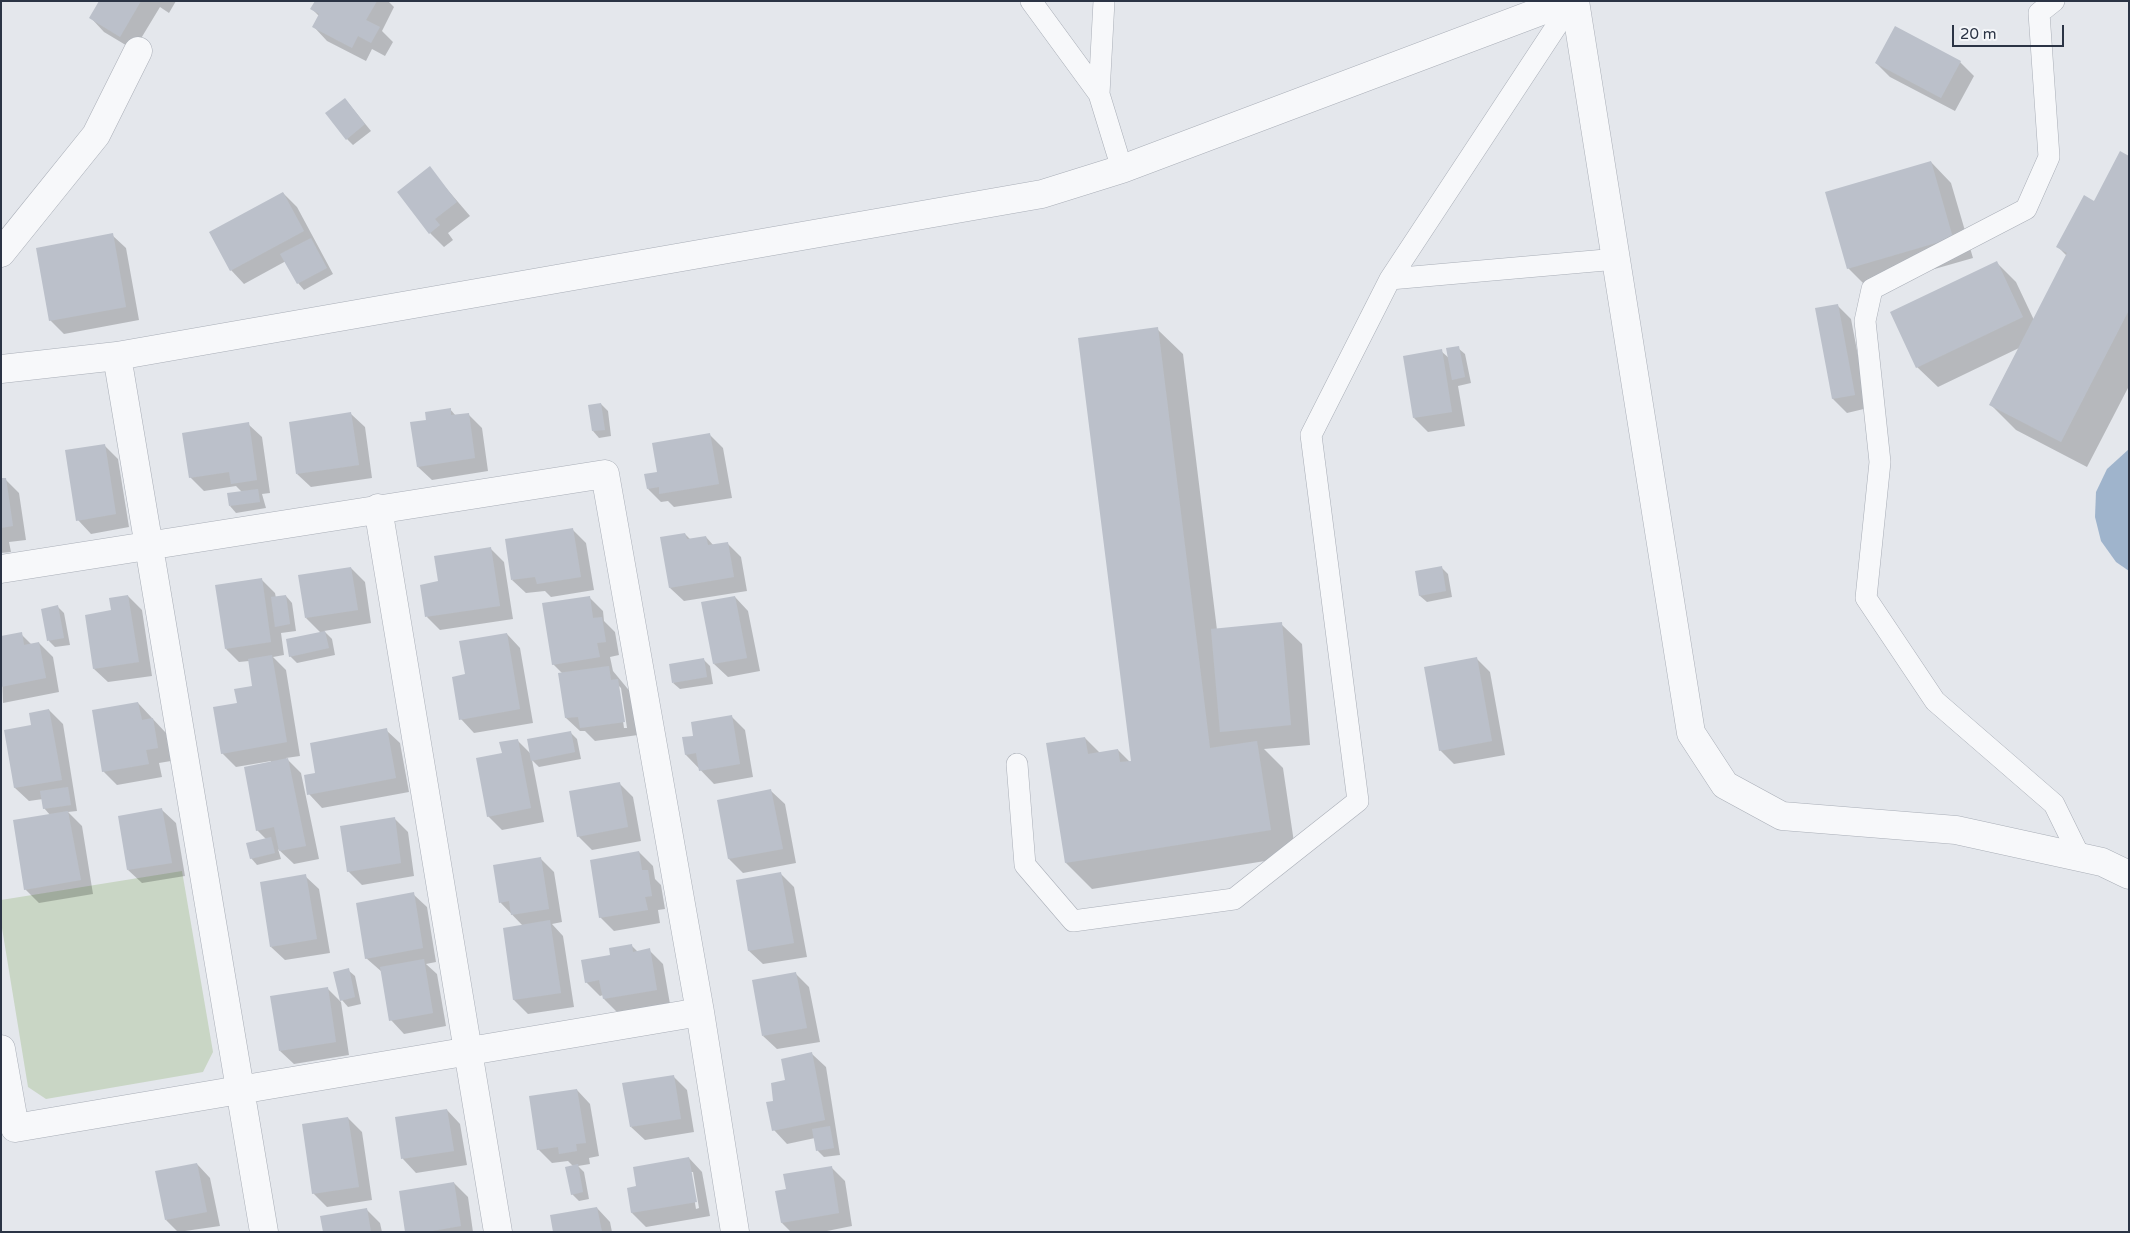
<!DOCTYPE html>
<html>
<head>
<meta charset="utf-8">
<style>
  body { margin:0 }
  #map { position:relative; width:2130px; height:1233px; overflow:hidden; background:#e4e7ec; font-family:"Varela Round",sans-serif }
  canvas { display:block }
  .frame { position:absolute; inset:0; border:2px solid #2b3445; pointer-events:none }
  .scale { position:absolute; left:1952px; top:25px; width:112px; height:22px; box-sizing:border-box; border:2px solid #2b3445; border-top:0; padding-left:6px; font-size:15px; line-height:18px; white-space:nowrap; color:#2b3445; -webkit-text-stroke:4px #f4f6f9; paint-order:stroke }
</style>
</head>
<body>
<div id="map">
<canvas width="2130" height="1233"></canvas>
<div class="frame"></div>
<div class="scale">20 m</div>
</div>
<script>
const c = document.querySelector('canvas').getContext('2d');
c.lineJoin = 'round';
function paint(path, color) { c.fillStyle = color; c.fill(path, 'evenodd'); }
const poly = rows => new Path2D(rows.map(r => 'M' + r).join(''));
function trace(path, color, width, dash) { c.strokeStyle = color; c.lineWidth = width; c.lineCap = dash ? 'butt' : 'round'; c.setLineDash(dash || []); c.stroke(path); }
paint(poly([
  [182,871,213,1052,203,1072,46,1099,28,1087,1,922,1,900]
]), '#c9d6c5');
paint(poly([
  [2129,449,2129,571,2116,562,2101,541,2095,517,2096,492,2107,469]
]), '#9fb4cc');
paint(poly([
  [101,1,176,1,169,13,160,7,134,50,104,32,91,18],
  [316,1,388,1,394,7,382,31,393,42,385,56,372,49,366,61,327,41,314,27,319,16,312,9],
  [1960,62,1974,76,1955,111,1890,77,1876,63],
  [345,99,371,131,353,145,347,139],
  [2129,157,2129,386,2087,467,2016,430,1990,404,2019,348,1938,387,1917,367,1996,262,2016,282,2034,320,2067,256,2058,247],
  [1931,162,1951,183,1973,258,1868,288,1848,268],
  [429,168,470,216,448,233,453,240,444,247,430,233,398,192],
  [283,193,297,207,333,274,304,290,298,283,286,261,244,284,231,270],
  [112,235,126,248,139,320,64,334,50,320],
  [1837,305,1851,319,1868,408,1847,413,1833,399],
  [1157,329,1183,354,1217,630,1281,624,1302,644,1310,745,1264,749,1283,768,1296,856,1092,889,1066,863,1085,738,1100,753,1118,750,1130,762,1132,762],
  [1458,348,1465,354,1471,383,1458,386,1465,426,1428,432,1414,418,1441,351,1450,359],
  [601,404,608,411,611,436,599,438,593,431],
  [450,409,456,416,468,414,482,428,488,471,432,480,418,467,428,421],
  [351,414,365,427,372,478,311,487,297,474],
  [248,424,262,437,270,493,262,494,266,508,236,513,230,506,242,492,236,486,204,491,190,477],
  [709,434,723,448,732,498,674,507,668,501,661,502,648,489,659,473],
  [104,445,118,459,129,527,91,534,78,520],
  [5,479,19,493,26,540,9,542,11,552,1,553,1,480],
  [572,529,586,543,594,590,551,597,545,591,526,593,512,580],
  [685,534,691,540,706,537,714,546,727,543,741,557,747,591,684,601,670,588],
  [490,548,504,562,513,619,440,630,427,617,439,582],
  [1441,567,1448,574,1452,597,1427,602,1420,596,1416,572],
  [351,568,365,582,371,623,324,631,332,639,335,655,297,663,290,656,321,633,306,618],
  [261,579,275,593,276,598,286,596,292,603,296,631,281,633,284,655,273,657,286,670,300,756,286,758,301,773,319,859,294,864,278,849,281,859,257,865,251,858,266,839,257,830,271,761,236,767,222,753,238,704,254,687,249,661,239,662,226,649],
  [128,596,142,610,152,676,108,682,94,669,113,612],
  [589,597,603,611,604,621,615,632,619,655,610,657,613,671,632,694,638,735,595,741,585,731,580,731,566,718,563,674,553,664],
  [618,685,621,688,627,728,624,728],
  [735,597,748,611,760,671,728,677,714,664],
  [58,607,64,613,70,645,55,647,49,641,43,610],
  [21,634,32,645,39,643,53,657,59,692,3,703,1,638],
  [507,634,520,648,533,723,474,733,461,719,466,675],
  [1476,658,1490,672,1505,755,1454,764,1440,750],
  [704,660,710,666,713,684,680,689,673,683],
  [138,703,166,733,171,761,159,763,162,777,117,785,103,771],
  [49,710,63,724,77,811,68,812,82,826,93,894,39,903,25,889,50,815,44,808,43,799,29,801,15,788,32,726],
  [731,716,745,730,753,777,714,784,686,755,684,738,695,737],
  [386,730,400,743,409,792,322,808,309,794],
  [570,732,577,739,581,759,539,767,532,760,544,822,502,830,488,816,503,754,517,740,531,754],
  [619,783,633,797,641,841,592,850,578,836],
  [771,791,785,804,796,863,743,873,729,859,718,801],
  [162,810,176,823,185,876,142,883,128,870],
  [394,818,408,832,414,876,362,885,348,871],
  [639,852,653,866,655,879,661,885,665,909,658,910,660,923,614,931,600,917],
  [540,858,554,872,562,922,552,924,563,936,574,1007,528,1014,514,1000,504,929,523,926,500,902],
  [780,873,794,887,807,957,763,964,749,951],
  [305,876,319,889,330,953,285,960,271,947],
  [413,894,427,907,436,962,426,964,437,974,446,1026,404,1034,391,1020,382,972,366,958],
  [631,945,638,952,649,950,663,964,670,1004,617,1012,604,999,603,995,600,996,586,982,611,956],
  [348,970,355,976,361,1004,348,1007,342,1000],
  [796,974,809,987,820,1042,777,1049,763,1036],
  [327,988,341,1002,349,1055,294,1064,280,1051],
  [812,1054,826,1067,840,1155,824,1157,818,1151,815,1138,787,1144,774,1130,787,1081],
  [673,1076,687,1090,694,1132,645,1140,631,1127],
  [577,1090,590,1104,599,1156,589,1158,590,1164,578,1166,584,1172,589,1199,579,1201,572,1194,574,1167,568,1161,552,1163,538,1149],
  [447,1110,460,1124,467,1165,416,1173,403,1159,396,1118],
  [348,1118,362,1132,372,1200,327,1207,313,1193],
  [689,1158,702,1172,710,1216,646,1227,632,1213,628,1189,638,1187],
  [690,1172,693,1172,699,1208,696,1209],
  [197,1164,210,1178,220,1226,178,1232,166,1220],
  [831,1167,845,1181,852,1226,822,1232,791,1232,782,1223,787,1190],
  [454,1183,468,1197,473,1232,407,1232],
  [597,1208,610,1222,612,1232,554,1232],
  [367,1210,380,1223,382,1232,324,1232]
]), '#0003');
paint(poly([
  [99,1,141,1,120,37,89,18],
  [315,1,377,1,366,20,380,27,371,43,358,36,352,48,312,27,319,14,310,9],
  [1895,26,1961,61,1941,98,1875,63],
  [345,98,365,124,346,140,325,113],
  [2120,151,2129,156,2129,310,2061,442,1989,405,2067,253,2056,247,2084,195,2094,201],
  [1931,161,1953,238,1847,269,1825,192],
  [430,166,457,202,435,219,440,225,429,234,397,192],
  [283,192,304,231,230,271,209,232],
  [113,233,126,307,49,321,36,248],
  [311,238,327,268,297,284,280,254],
  [1997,261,2023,317,1916,368,1890,312],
  [1838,304,1855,395,1832,399,1815,308],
  [1158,327,1210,748,1257,741,1271,830,1065,863,1046,743,1085,737,1088,754,1118,749,1120,762,1131,761,1078,338],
  [1459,346,1465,377,1452,380,1446,348],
  [1442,349,1452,412,1413,418,1403,356],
  [601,403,605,430,592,431,588,405],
  [451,408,451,415,469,413,475,458,417,467,410,422,426,420,425,412],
  [351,412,359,465,296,474,289,422],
  [249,422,257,480,231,484,229,472,189,478,182,433],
  [710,433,719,484,659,494,659,487,647,489,644,474,657,472,652,443],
  [105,444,116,514,76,521,65,450],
  [1,478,6,478,13,526,1,528],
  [258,489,260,502,229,506,227,493],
  [573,528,581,577,537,584,535,577,511,580,505,539],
  [685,533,687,539,706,536,708,545,728,542,734,577,669,588,660,537],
  [491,547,500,606,425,617,420,585,438,581,434,556],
  [1442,566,1446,591,1419,596,1415,571],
  [351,567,358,610,305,618,298,575],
  [262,578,271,642,225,649,215,585],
  [128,595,139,662,93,669,85,615,111,610,109,598],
  [286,595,290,624,275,627,271,597],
  [590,596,593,618,602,617,606,642,597,643,600,657,552,665,542,603],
  [735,596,747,658,713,664,701,602],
  [58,605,64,638,47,641,41,609],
  [1282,622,1291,725,1220,732,1211,629],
  [325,631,329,648,289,657,286,639],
  [22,632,24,645,39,642,46,678,1,687,1,636],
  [507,633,520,709,459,720,452,677,465,674,459,641],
  [272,655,287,742,221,754,213,707,237,703,234,689,252,686,248,659],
  [1477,657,1492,741,1439,751,1424,667],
  [704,658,707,677,672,683,669,664],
  [609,666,611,680,618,679,625,722,580,728,578,717,565,718,558,673],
  [138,702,142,720,153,718,158,748,146,750,149,764,102,772,92,710],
  [49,709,62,780,14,788,4,730,31,725,29,713],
  [732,715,740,764,699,771,696,753,685,755,682,737,693,736,691,722],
  [387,728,396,778,307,795,304,775,315,773,310,743],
  [571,731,575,752,531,761,527,739],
  [518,739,531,808,487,817,476,758,502,753,499,742],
  [288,758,306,846,279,851,274,827,256,831,244,767],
  [620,782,628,827,577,837,569,791],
  [68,787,71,805,43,809,40,791],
  [771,789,783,849,728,859,717,800],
  [162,808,172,863,127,870,118,816],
  [68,811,81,880,24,890,13,820],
  [395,817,401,863,347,872,340,826],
  [271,837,275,853,250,859,246,843],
  [639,851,642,870,648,870,652,896,645,897,648,910,599,918,590,860],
  [541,857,549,909,511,915,509,901,499,903,493,865],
  [781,872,794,943,748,951,736,880],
  [306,874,317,939,270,947,260,882],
  [414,892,423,948,365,959,356,903],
  [550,920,561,993,513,1000,503,928],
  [632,944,633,952,650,948,657,990,603,999,599,980,585,983,581,960,610,955,609,948],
  [424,959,433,1013,389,1021,380,967],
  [349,968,355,997,340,1001,333,972],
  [796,972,807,1028,762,1036,752,980],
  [328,987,336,1042,279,1051,270,996],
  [812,1052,825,1120,772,1131,766,1102,773,1101,771,1083,785,1080,781,1059],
  [674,1075,681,1119,630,1127,622,1083],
  [577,1089,586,1143,576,1144,577,1151,559,1154,558,1147,537,1150,529,1096],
  [447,1109,454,1151,401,1159,395,1117],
  [348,1117,359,1187,312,1194,302,1124],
  [830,1126,834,1148,816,1151,812,1129],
  [689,1157,697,1202,631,1213,627,1188,636,1186,633,1167],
  [197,1163,207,1212,165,1220,155,1171],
  [578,1164,583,1192,571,1195,565,1167],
  [832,1166,839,1213,781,1223,775,1191,786,1189,783,1174],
  [454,1182,461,1226,426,1232,405,1232,399,1191],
  [597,1207,602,1232,553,1232,550,1215],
  [367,1208,371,1232,323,1232,320,1216]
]), '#bbc0ca');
const service = poly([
  [1031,1,1099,94,1122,169],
  [2054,1,2039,13,2049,157,2026,209,1872,289,1865,321,1880,462,1866,598,1935,701,2054,804,2080,857],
  [1099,94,1104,1],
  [1390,279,1617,259],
  [1017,764,1025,865,1073,921,1234,899,1358,801,1311,435,1390,279,1573,1]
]);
const minor = poly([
  [1575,1,1691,733,1725,785,1782,816,1956,830,2102,862,2129,875],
  [1,253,96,135,138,51],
  [117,356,264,1232],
  [1,369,117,356,1042,194,1122,169,1568,1],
  [378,508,498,1232],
  [1,569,605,474,700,1012,735,1232],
  [1,1049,15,1128,700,1012]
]);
trace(service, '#a9aeb7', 22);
trace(minor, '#a9aeb7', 29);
trace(service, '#f7f8fa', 21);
trace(minor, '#f7f8fa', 28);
</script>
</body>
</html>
